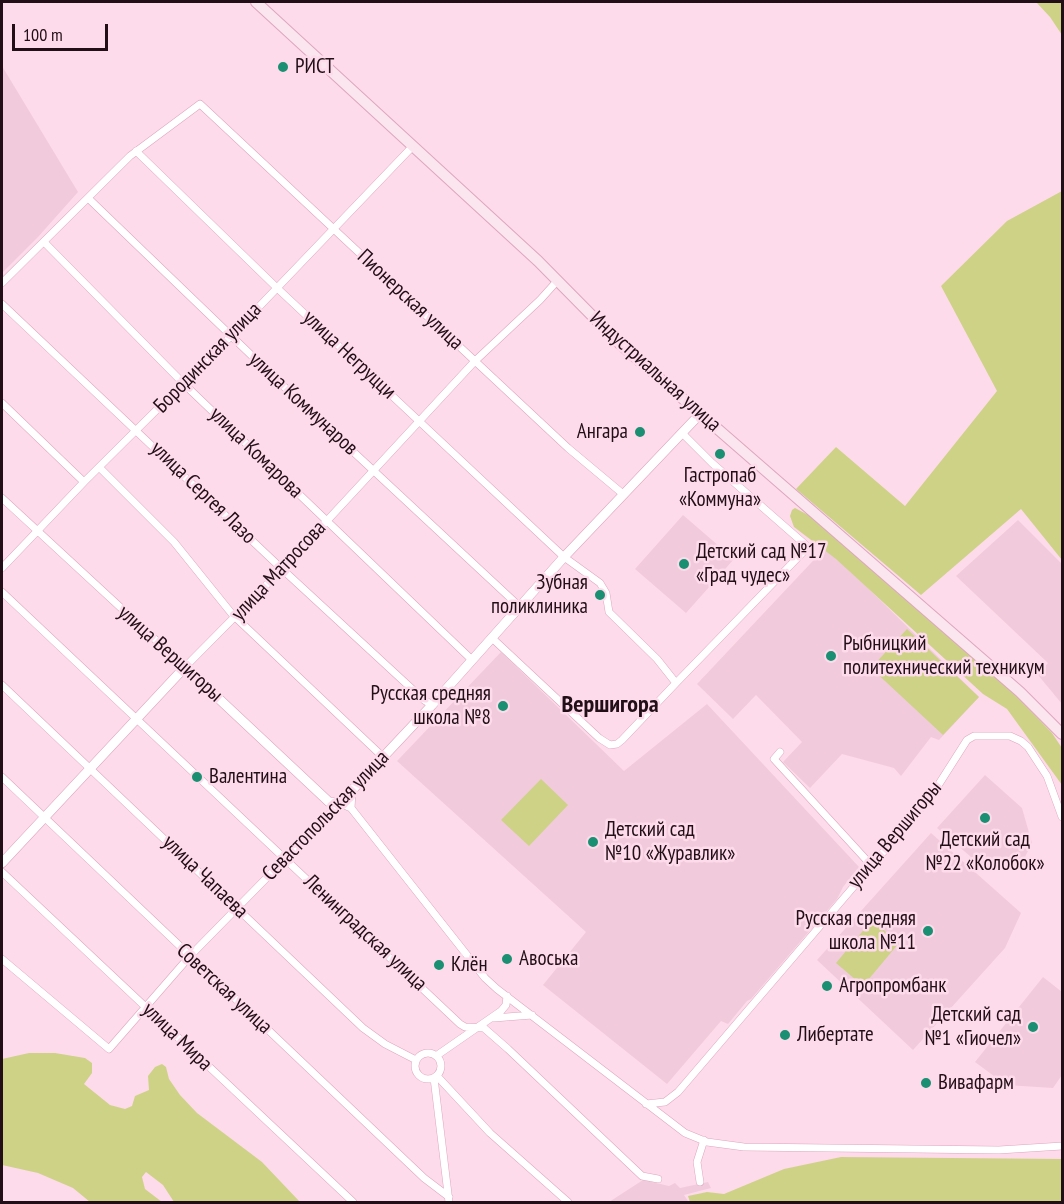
<!DOCTYPE html>
<html>
<head>
<meta charset="utf-8">
<style>
  body { margin:0 }
  #map { position:relative; width:1064px; height:1204px; overflow:hidden; background:#fedbea; font-family:"PT Sans Narrow",sans-serif }
  canvas { display:block }
  .frame { position:absolute; inset:0; border:3px solid #210e17; pointer-events:none }
  .scale { position:absolute; left:12px; top:24px; width:96px; height:27px; box-sizing:border-box; border:3px solid #210e17; border-top:0; padding-left:8px; font-size:18px; line-height:21px; white-space:nowrap; color:#210e17; -webkit-text-stroke:4px #fedbea; paint-order:stroke }
</style>
</head>
<body>
<div id="map">
<canvas width="1064" height="1204"></canvas>
<div class="frame"></div>
<div class="scale">100 m</div>
</div>
<script>
const c = document.querySelector('canvas').getContext('2d');
c.lineJoin = 'round';
function paint(path, color) { c.fillStyle = color; c.fill(path, 'evenodd'); }
const poly = rows => new Path2D(rows.map(r => 'M' + r).join(''));
function trace(path, color, width, dash) { c.strokeStyle = color; c.lineWidth = width; c.lineCap = dash ? 'butt' : 'round'; c.setLineDash(dash || []); c.stroke(path); }
function write(font, color, halo, rows, align = 'center') {
  c.font = font + ' "PT Sans Narrow",sans-serif'; c.lineWidth = 5; c.setLineDash([]); c.textBaseline = 'middle'; c.strokeStyle = halo; c.fillStyle = color; for (const [text, x, y, turn = 0] of rows) {
    c.save(); c.translate(x, y); c.rotate((+turn || 0) * Math.PI / 180); c.textAlign = isNaN(turn) ? turn : align; if (halo) c.strokeText(text, 0, 0); c.fillText(text, 0, 0); c.restore();
  }
}
paint(poly([
  [2,66,78,192,38,237,2,273],
  [683,515,734,559,686,613,635,569],
  [1018,520,1062,564,1062,704,1038,675,1048,663,956,576],
  [826,547,979,697,939,740,931,737,901,776,894,768,842,754,810,788,783,762,802,742,756,695,733,719,697,684],
  [501,652,624,771,707,704,859,867,843,887,837,899,751,999,747,1001,728,1024,721,1021,667,1084,543,985,586,932,397,761],
  [985,775,1022,808,1032,843,1018,871,984,868,937,828],
  [931,833,1021,913,1005,948,913,1050,817,960],
  [1043,977,1062,992,1062,1075,1053,1088,1006,1085,975,1062],
  [643,1180,669,1186,675,1183,680,1188,708,1182,711,1188,684,1195,688,1201,687,1202,609,1202]
]), '#f1cbdb');
paint(poly([
  [1036,2,1062,2,1062,35,1050,17],
  [1062,191,1062,560,1021,509,921,595,796,489,836,447,905,506,997,391,941,286,1007,221],
  [795,508,814,518,1004,683,1052,733,1062,748,1062,785,1007,709,983,694,836,559,794,527,790,516,792,510],
  [907,629,979,697,943,735,871,668],
  [541,779,568,805,529,846,501,820],
  [872,920,899,943,863,986,836,963],
  [29,1053,55,1053,85,1058,92,1063,92,1073,84,1084,110,1105,125,1109,132,1106,135,1096,149,1090,148,1076,155,1067,162,1064,166,1067,169,1079,180,1095,197,1113,262,1162,300,1202,174,1202,163,1185,146,1172,142,1177,145,1189,162,1202,90,1202,73,1188,38,1173,2,1165,2,1059],
  [841,1157,1062,1159,1062,1202,690,1202,688,1196,707,1192,724,1194,784,1169]
]), '#ced287');
const minor = poly([
  [136,151,276,287,564,557,600,583,606,593,609,612,657,659,676,683,622,740,617,744,610,745,599,738,492,638],
  [88,198,303,405,520,607],
  [44,242,184,384,472,660],
  [2,283,130,156,200,104,568,448,623,494],
  [2,304,282,569,424,700,432,705],
  [2,403,84,482],
  [100,468,174,542,232,614,383,757],
  [2,498,185,667,286,565,475,361,540,300,558,280],
  [2,568,84,482,231,336,413,146],
  [2,592,460,1024,465,1027,484,1028,508,1049,642,1176,658,1179],
  [676,683,808,547,712,463,683,434],
  [2,685,363,1028,385,1044,416,1060],
  [780,752,774,759,871,865],
  [2,777,424,1178,449,1197],
  [352,792,351,808,485,978,497,989,685,1133,707,1142,744,1147,999,1150,1062,1146],
  [2,872,353,1202],
  [2,959,109,1049,190,956,340,803,351,808],
  [494,1018,532,1015],
  '415 1066a13 13 0 1 1 26 0a13 13 0 1 1-26 0Z',
  [436,1056,501,1011,506,1005,507,996],
  [437,1076,490,1133,568,1202],
  [434,1078,449,1202],
  [646,1104,665,1102,678,1092,932,795,967,740,974,736,1010,736,1021,741,1028,747,1047,776,1062,817],
  [700,1182,697,1162,704,1140]
]);
const tertiary = poly([
  [2,863,185,667,329,802,340,803,432,705,564,557,700,414]
]);
const secondary = poly([
  [256,2,538,261,620,344,1020,692,1062,734]
]);
trace(minor, '#dda6be', 8);
trace(tertiary, '#dda6be', 10);
trace(secondary, '#dda6be', 12);
trace(minor, '#fff', 7);
trace(tertiary, '#fff', 9);
trace(secondary, '#fbe5ef', 10);
for (const [x, y, r, color] of [
  [283,67,6,"#1a8f72"],
  [640,432,6,"#1a8f72"],
  [720,454,6,"#1a8f72"],
  [684,564,6,"#1a8f72"],
  [600,595,6,"#1a8f72"],
  [831,656,6,"#1a8f72"],
  [503,706,6,"#1a8f72"],
  [197,777,6,"#1a8f72"],
  [985,818,6,"#1a8f72"],
  [593,842,6,"#1a8f72"],
  [928,931,6,"#1a8f72"],
  [507,959,6,"#1a8f72"],
  [439,965,6,"#1a8f72"],
  [827,986,6,"#1a8f72"],
  [1033,1027,6,"#1a8f72"],
  [785,1035,6,"#1a8f72"],
  [926,1083,6,"#1a8f72"]
]) { const dot = new Path2D(); dot.arc(x, y, r, 0, 2 * Math.PI); c.fillStyle = color; c.fill(dot); trace(dot, '#fedbea', 2); }
write('21px', '#210e17', '#fedbea', [
  ["РИСТ",295,67],
  ["Ангара",628,432,"right"],
  ["Гастропаб",720,476,"center"],
  ["«Коммуна»",720,500,"center"],
  ["Детский сад №17",696,552],
  ["«Град чудес»",696,576],
  ["Зубная",588,583,"right"],
  ["поликлиника",588,607,"right"],
  ["Рыбницкий",843,644],
  ["политехнический техникум",843,668],
  ["Русская средняя",491,694,"right"],
  ["школа №8",491,718,"right"],
  ["Валентина",209,777],
  ["Детский сад",605,830],
  ["№10 «Журавлик»",605,854],
  ["Детский сад",985,840,"center"],
  ["№22 «Колобок»",985,864,"center"],
  ["Русская средняя",916,919,"right"],
  ["школа №11",916,943,"right"],
  ["Авоська",519,959],
  ["Клён",451,965],
  ["Агропромбанк",839,986],
  ["Детский сад",1021,1015,"right"],
  ["№1 «Гиочел»",1021,1039,"right"],
  ["Либертате",797,1035],
  ["Вивафарм",938,1083]
], 'left');
write('21px', '#210e17', '#fedbea', [
  ["Пионерская улица",410,300,43],
  ["улица Негруцци",349,355,43],
  ["Бородинская улица",208,358,-46],
  ["Индустриальная улица",655,372,42],
  ["улица Коммунаров",303,404,43],
  ["улица Комарова",256,453,44],
  ["улица Сергея Лазо",203,493,44],
  ["улица Матросова",279,571,-47],
  ["улица Вершигоры",170,654,42],
  ["Севастопольская улица",326,816,-46],
  ["улица Вершигоры",895,835,-50],
  ["улица Чапаева",205,877,44],
  ["Ленинградская улица",365,933,43],
  ["Советская улица",224,989,43],
  ["улица Мира",177,1037,44]
]);
write('bold 24px', '#210e17', '#fedbea', [
  ["Вершигора",610,705]
]);
</script>
</body>
</html>
